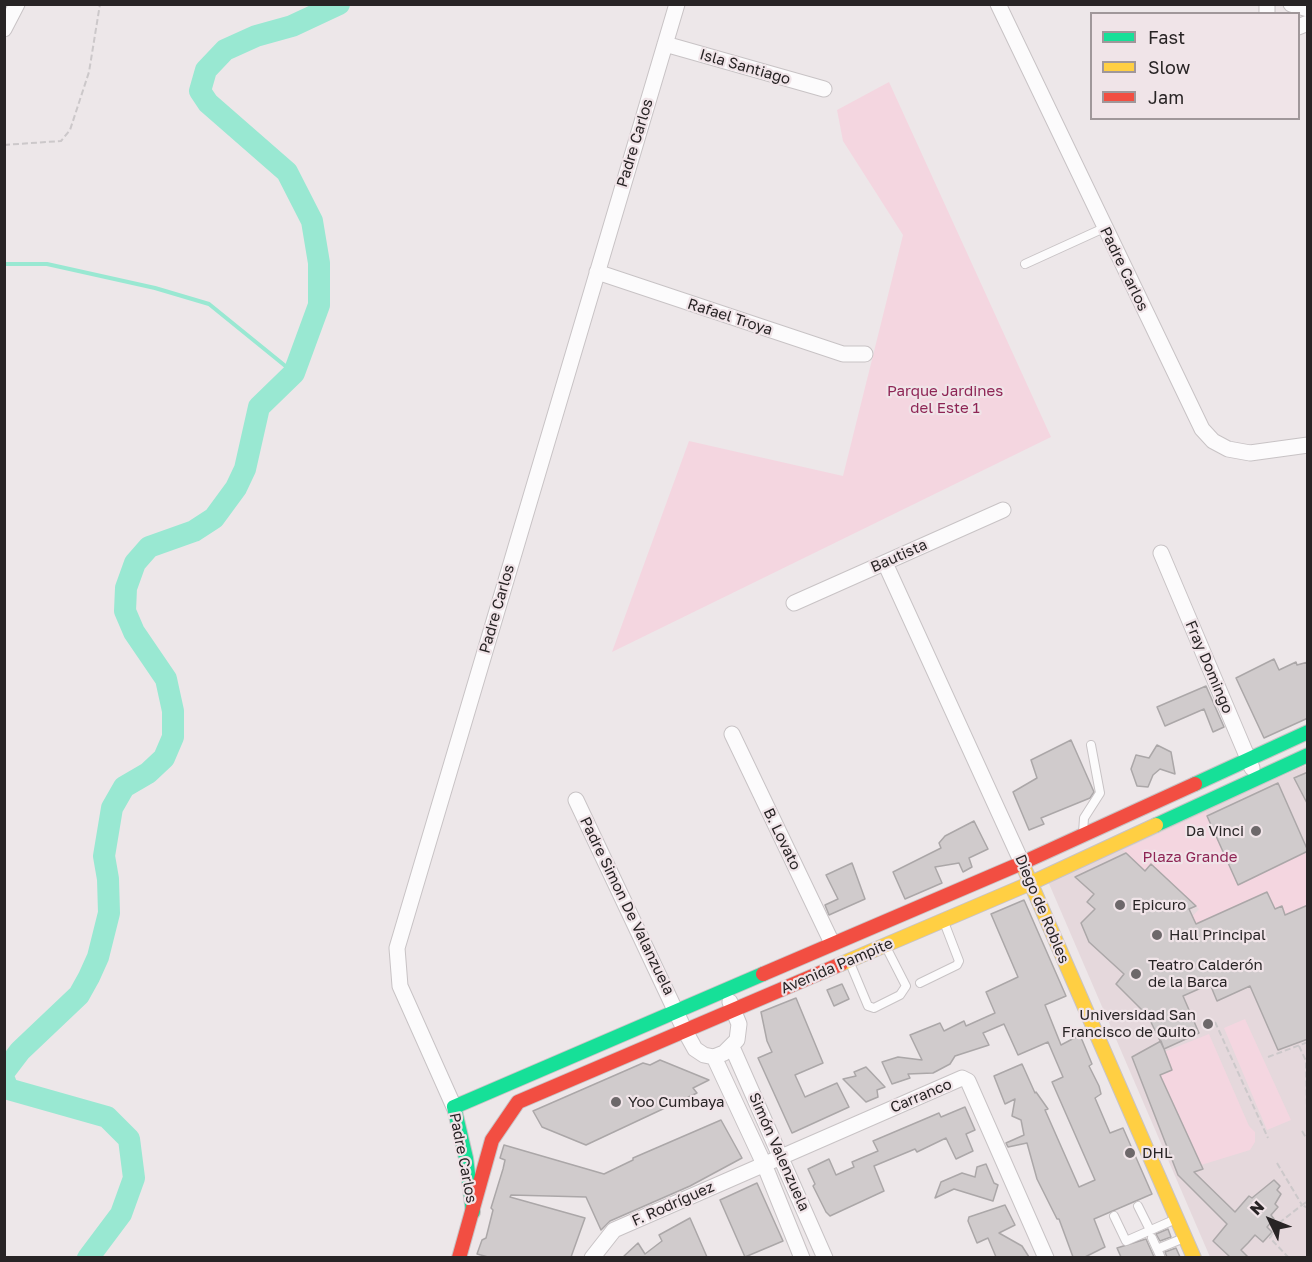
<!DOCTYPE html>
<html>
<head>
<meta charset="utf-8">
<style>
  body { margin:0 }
  #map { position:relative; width:1312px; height:1262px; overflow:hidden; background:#ede7e9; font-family:"Golos Text",sans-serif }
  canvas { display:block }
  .frame { position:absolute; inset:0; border:6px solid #282425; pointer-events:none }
  .legend { position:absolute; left:1090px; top:12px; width:210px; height:108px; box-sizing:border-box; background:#f0e4e8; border:2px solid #a0979a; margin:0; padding:8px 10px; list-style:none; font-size:18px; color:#282425 }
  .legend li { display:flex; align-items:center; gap:12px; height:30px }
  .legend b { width:30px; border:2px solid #a0979a }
  .north { position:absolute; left:1240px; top:1190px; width:60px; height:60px; -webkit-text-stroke:4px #f0e4e8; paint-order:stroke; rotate:313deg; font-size:16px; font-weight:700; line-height:24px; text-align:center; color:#282425 }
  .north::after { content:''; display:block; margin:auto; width:21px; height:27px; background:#282425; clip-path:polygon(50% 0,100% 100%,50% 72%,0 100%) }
</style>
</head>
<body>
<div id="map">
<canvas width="1312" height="1262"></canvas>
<div class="frame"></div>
<ul class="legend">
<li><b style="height:8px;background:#16e098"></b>Fast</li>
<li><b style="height:8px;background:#ffcf43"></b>Slow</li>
<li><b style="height:8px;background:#f24e42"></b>Jam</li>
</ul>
<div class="north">N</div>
</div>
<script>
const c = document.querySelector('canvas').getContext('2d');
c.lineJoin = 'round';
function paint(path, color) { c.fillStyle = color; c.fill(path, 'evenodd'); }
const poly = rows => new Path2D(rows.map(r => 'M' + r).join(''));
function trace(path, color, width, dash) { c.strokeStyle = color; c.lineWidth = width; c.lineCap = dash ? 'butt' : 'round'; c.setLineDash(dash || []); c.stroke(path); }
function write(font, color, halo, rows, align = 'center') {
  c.font = font + ' "Golos Text",sans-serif'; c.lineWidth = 4.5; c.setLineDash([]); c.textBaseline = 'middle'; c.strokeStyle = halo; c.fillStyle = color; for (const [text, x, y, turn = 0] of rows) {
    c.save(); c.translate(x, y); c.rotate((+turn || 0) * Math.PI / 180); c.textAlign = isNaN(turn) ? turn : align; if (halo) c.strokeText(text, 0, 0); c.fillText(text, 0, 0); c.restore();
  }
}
paint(poly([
  [1307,765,1307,1257,1210,1257,1047,879]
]), '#e5d8dc');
paint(poly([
  [889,82,1051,437,612,652,689,441,843,476,903,235,843,141,837,110],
  [1206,812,1238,885,1307,851,1307,905,1285,915,1282,906,1275,909,1267,892,1214,916,1215,920,1183,927,1199,909,1151,865,1145,871,1123,850],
  [1245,1019,1291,1120,1267,1130,1224,1028],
  [1209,1034,1249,1126,1255,1132,1255,1142,1250,1150,1201,1165,1160,1075,1172,1070,1164,1052]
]), '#f4d6e0');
trace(poly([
  [4,264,47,264,155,288,209,304,294,373]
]), '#99e8d2', 4);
trace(poly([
  [4,1072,20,1051,79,995,89,977,98,957,109,913,108,879,104,856,112,808,124,787,148,773,164,758,173,737,173,711,166,679,134,632,125,611,126,588,135,563,149,547,194,531,214,518,236,488,245,469,259,407,294,373,319,305,319,263,312,221,287,172,208,103,200,91,206,70,225,50,256,36,292,26,339,4],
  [4,1079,8,1089,107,1117,129,1139,134,1178,121,1214,88,1258]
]), '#99e8d2', 22);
const building = poly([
  [1274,659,1279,670,1296,662,1297,665,1308,662,1308,718,1264,738,1236,678,1274,659],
  [1206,686,1224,727,1213,732,1204,709,1165,726,1157,707,1206,686],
  [1071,740,1094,792,1090,798,1041,818,1044,824,1029,830,1013,792,1037,778,1031,760,1071,740],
  [1157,745,1171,752,1175,774,1160,769,1153,775,1148,787,1137,786,1131,769,1136,755,1149,758,1157,745],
  [1308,772,1308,805,1294,778,1308,772],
  [1278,783,1308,851,1238,885,1207,816,1278,783],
  [974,821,988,849,969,858,972,867,963,872,959,863,935,867,942,883,905,899,893,872,941,848,939,843,945,836,974,821],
  [1126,853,1145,871,1151,864,1196,906,1189,909,1196,924,1267,892,1275,909,1282,906,1285,915,1308,905,1308,1039,1278,1050,1250,986,1217,1001,1210,984,1183,996,1199,1033,1164,1049,1148,1016,1116,984,1124,974,1089,942,1081,923,1095,909,1087,902,1094,894,1075,877,1126,853],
  [852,863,865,899,829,915,825,905,838,899,826,875,852,863],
  [1024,900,1066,996,1045,1005,1061,1045,1080,1035,1092,1064,1089,1066,1099,1086,1101,1094,1095,1098,1110,1133,1123,1128,1152,1194,1094,1219,1105,1247,1085,1257,1073,1257,1059,1219,1057,1219,1037,1179,1027,1143,1008,1147,1006,1143,1024,1135,1021,1120,1012,1116,1015,1099,1005,1104,994,1076,1022,1064,1035,1093,1036,1092,1048,1109,1045,1110,1079,1187,1095,1180,1052,1082,1063,1077,1048,1042,1018,1055,1004,1024,983,1033,989,1045,955,1056,950,1064,933,1073,908,1074,910,1078,892,1084,882,1062,898,1057,922,1060,910,1035,940,1023,944,1031,964,1021,966,1026,995,1013,986,992,1018,977,991,914,1024,900],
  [842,984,849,999,834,1006,827,990,842,984],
  [796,998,823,1063,795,1075,805,1097,837,1083,849,1107,792,1133,758,1058,772,1052,767,1041,761,1012,796,998],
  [1161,1041,1172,1070,1160,1075,1203,1169,1194,1172,1235,1212,1249,1196,1252,1198,1274,1180,1280,1186,1277,1190,1281,1194,1275,1204,1278,1207,1271,1215,1274,1219,1267,1227,1272,1232,1263,1242,1255,1235,1248,1243,1241,1250,1248,1257,1230,1257,1213,1241,1227,1224,1178,1175,1132,1057,1161,1041],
  [660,1060,709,1080,693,1088,697,1093,586,1145,542,1127,533,1111,643,1063,650,1065,660,1060],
  [866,1067,885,1087,877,1090,878,1097,866,1102,843,1079,856,1076,854,1072,866,1067],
  [965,1107,975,1130,966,1134,973,1151,956,1159,946,1138,917,1152,915,1149,874,1166,884,1191,830,1216,826,1212,813,1186,815,1184,808,1169,829,1159,836,1175,854,1167,852,1162,878,1151,873,1141,939,1113,941,1117,965,1107],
  [721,1120,742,1158,690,1186,610,1221,601,1230,586,1197,511,1195,510,1197,585,1218,571,1257,488,1257,477,1254,482,1240,486,1238,493,1210,491,1208,503,1169,505,1160,500,1158,504,1145,604,1174,633,1160,633,1158,721,1120],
  [986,1164,994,1183,998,1185,993,1201,954,1189,935,1198,941,1182,962,1173,975,1177,977,1167,986,1164],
  [757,1183,783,1241,745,1257,720,1200,757,1183],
  [1005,1205,1015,1225,999,1233,1022,1246,1029,1257,996,1257,988,1238,977,1243,968,1221,969,1217,1005,1205],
  [690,1218,707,1257,623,1257,638,1243,645,1254,662,1241,659,1235,690,1218],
  [1168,1229,1171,1237,1160,1241,1156,1234,1168,1229],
  [1146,1239,1154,1257,1121,1257,1117,1248,1146,1239],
  [1176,1248,1180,1257,1167,1257,1165,1252,1176,1248]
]);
paint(building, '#d0cbcc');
trace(building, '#aba7a8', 1.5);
const lane = poly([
  [1025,264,1104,228],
  [1083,833,1084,818,1100,793,1091,745],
  [850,963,868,1006,874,1008,900,995,906,986,886,947],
  [920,983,957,965,959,961,944,922],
  [1138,1206,1150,1230],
  [1114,1216,1126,1241,1176,1219],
  [1152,1238,1157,1249,1184,1238],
  [1157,1249,1161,1258]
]);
const street = poly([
  [998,4,1202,429,1213,441,1228,449,1250,453,1308,445],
  [1291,4,1308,9],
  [1267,14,1267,4],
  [1298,27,1308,23],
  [4,29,17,4],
  [665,44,824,89],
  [597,272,843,354,865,354],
  [1161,553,1252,768],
  [885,563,1022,863],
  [794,603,1003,510],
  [732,734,832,943],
  [576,800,685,1031,695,1049,704,1055,714,1057,724,1053,737,1040,739,1024,730,1002],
  [732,1047,825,1258],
  [714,1057,764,1164,802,1258],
  [454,1107,400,986,397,948,677,4],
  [592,1258,614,1230,962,1078,968,1081,1046,1258]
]);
const fast = poly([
  [1195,784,1308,732],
  [1156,825,1308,755],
  [473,1212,466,1158,454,1107,763,974]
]);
const slow = poly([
  [1025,870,1194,1258],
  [841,964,1031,883,1156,825]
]);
const jam = poly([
  [763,974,1022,863,1195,784],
  [459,1258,492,1140,518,1102,841,964]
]);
trace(lane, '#c8c3c5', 10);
trace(street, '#c8c3c5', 17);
trace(fast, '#c8c3c5', 16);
trace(slow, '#c8c3c5', 16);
trace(jam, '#c8c3c5', 16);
trace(poly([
  [4,145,61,141,70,130,89,72,100,4],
  [1215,1022,1268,1138],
  [1299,1046,1306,1061,1307,1116],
  [1268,1057,1308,1042],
  [1302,1131,1308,1141],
  [1277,1163,1302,1205,1279,1223,1270,1238,1289,1258],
  [1308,1201,1302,1205,1308,1208]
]), '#ccc8ca', 2, [6, 3]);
trace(lane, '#fcfbfc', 8);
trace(street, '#fcfbfc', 15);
trace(fast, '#16e098', 14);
trace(slow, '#ffcf43', 14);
trace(jam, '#f24e42', 14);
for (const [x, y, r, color] of [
  [1256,831,6,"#6d686a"],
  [1120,905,6,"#6d686a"],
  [1157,935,6,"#6d686a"],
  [1136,974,6,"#6d686a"],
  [1208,1024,6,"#6d686a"],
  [616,1102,6,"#6d686a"],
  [1130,1153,6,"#6d686a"]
]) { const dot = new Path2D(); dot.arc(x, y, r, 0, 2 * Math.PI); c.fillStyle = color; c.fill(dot); trace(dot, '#f0e4e8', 2); }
write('15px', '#282425', '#f0e4e8', [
  ["Isla Santiago",745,67,16],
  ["Padre Carlos",635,143,-73],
  ["Padre Carlos",1124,269,64],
  ["Rafael Troya",730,317,18],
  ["Bautista",899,556,-24],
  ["Padre Carlos",497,609,-74],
  ["Fray Domingo",1209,667,67],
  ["B. Lovato",782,839,64],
  ["Padre Simon De Valanzuela",627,906,64],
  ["Diego de Robles",1042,909,67],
  ["Avenida Pampite",837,966,-23],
  ["Carranco",921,1096,-23],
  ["Simón Valenzuela",779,1152,66],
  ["Padre Carlos",463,1158,79],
  ["F. Rodríguez",673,1204,-24]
]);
write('15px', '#8e2555', '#f0e4e8', [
  ["Parque Jardines",945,391],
  ["del Este 1",945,408],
  ["Plaza Grande",1190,857]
]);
write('15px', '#282425', '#f0e4e8', [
  ["Da Vinci",1244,831,"right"],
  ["Epicuro",1132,905],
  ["Hall Principal",1169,935],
  ["Teatro Calderón",1148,965],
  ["de la Barca",1148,982],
  ["Universidad San",1196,1015,"right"],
  ["Francisco de Quito",1196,1032,"right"],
  ["Yoo Cumbaya",628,1102],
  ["DHL",1142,1153]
], 'left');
</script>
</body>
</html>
